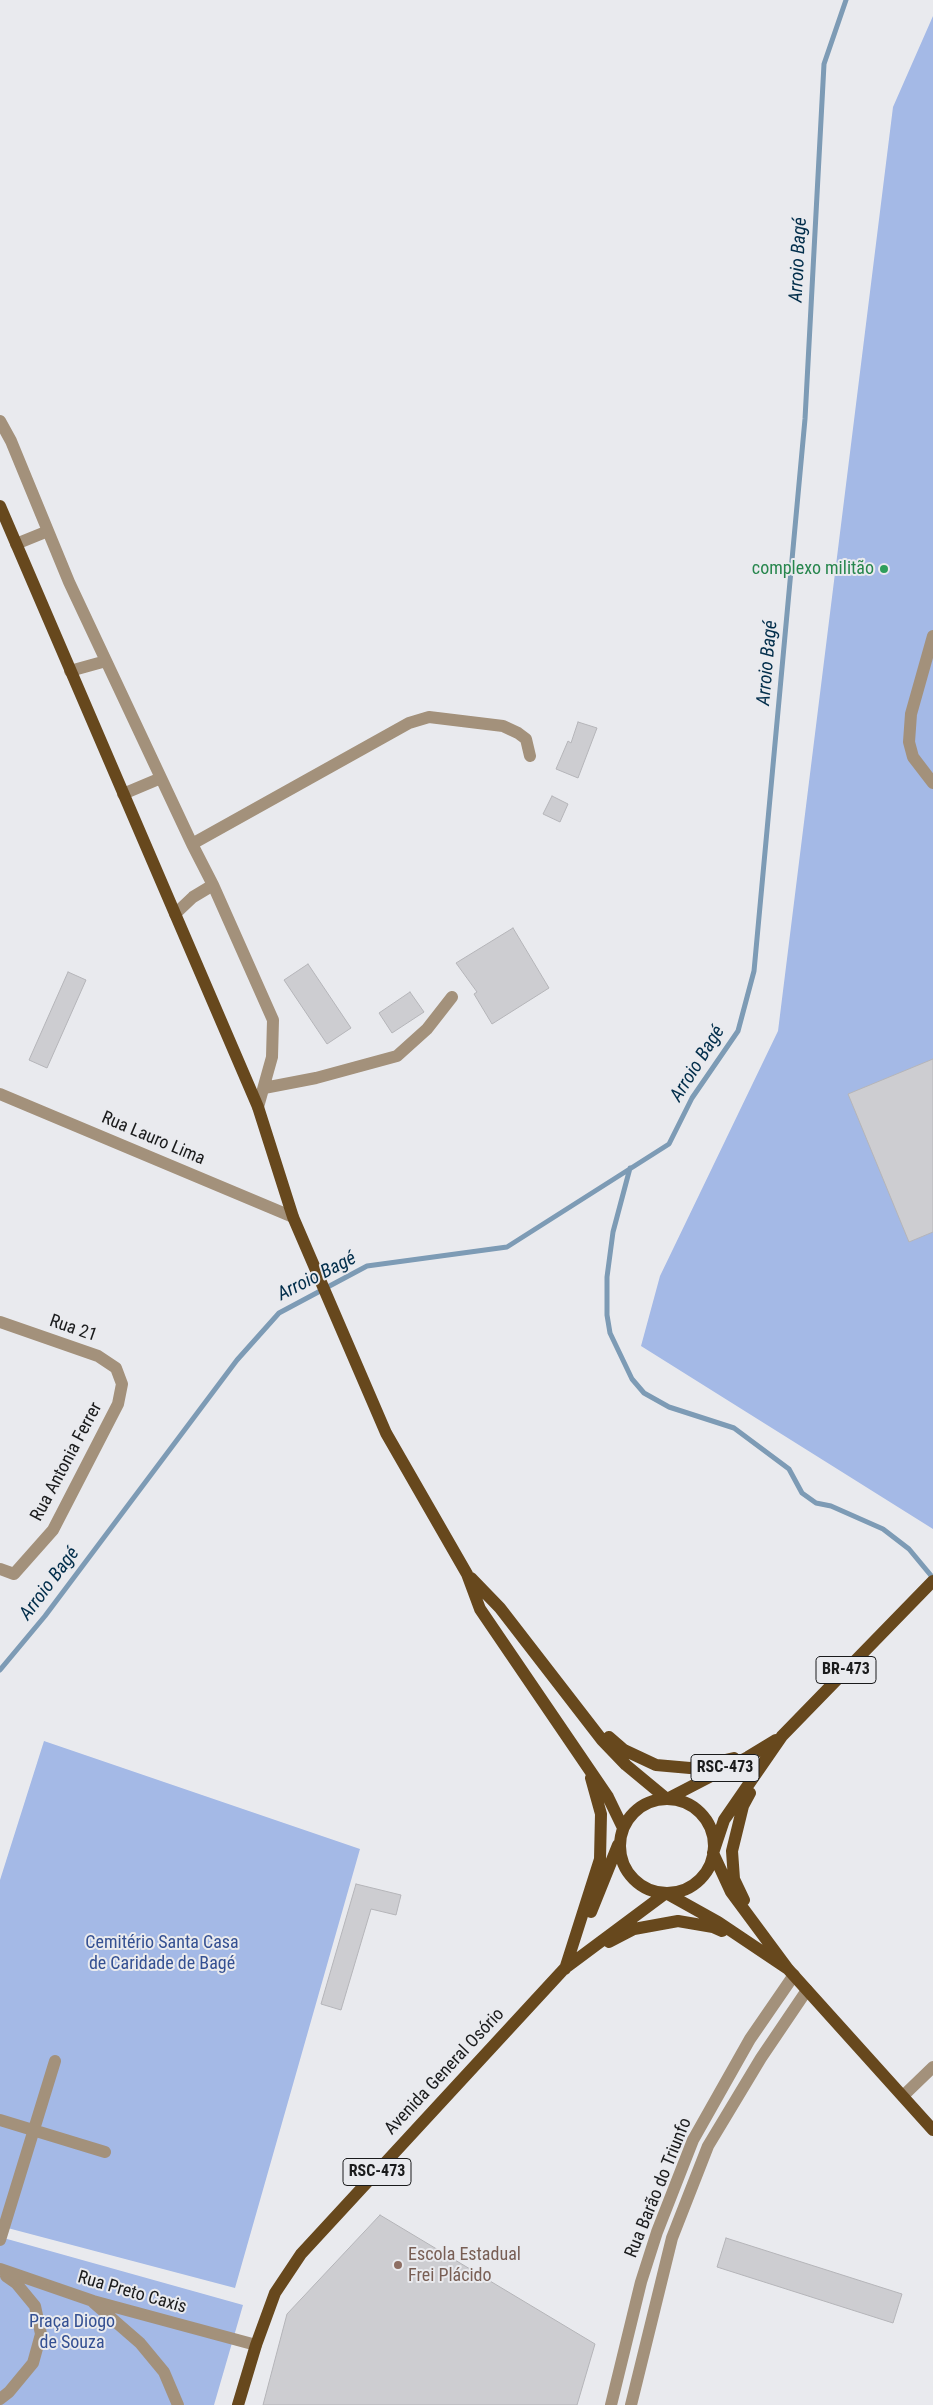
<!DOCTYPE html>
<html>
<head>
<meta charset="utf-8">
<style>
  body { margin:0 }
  canvas { display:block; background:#e9eaee }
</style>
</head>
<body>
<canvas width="933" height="2405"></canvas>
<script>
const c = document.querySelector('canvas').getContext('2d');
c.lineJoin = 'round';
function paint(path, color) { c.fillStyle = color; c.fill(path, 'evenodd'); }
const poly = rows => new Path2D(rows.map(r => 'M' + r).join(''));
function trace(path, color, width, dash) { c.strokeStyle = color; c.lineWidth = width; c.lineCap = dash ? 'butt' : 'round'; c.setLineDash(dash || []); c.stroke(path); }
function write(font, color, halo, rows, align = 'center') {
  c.font = font + ' "Roboto Condensed",sans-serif'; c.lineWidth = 4; c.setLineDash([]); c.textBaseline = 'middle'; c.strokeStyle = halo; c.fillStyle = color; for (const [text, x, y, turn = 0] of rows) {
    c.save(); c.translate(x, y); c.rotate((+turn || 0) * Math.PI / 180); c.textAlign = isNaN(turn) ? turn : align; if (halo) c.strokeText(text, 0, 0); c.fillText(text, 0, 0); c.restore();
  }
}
paint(poly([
  [933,16,933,1529,641,1346,660,1276,778,1031,893,107],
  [44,1741,360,1849,235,2288,0,2226,0,1880],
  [0,2237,243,2305,214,2405,0,2405]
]), '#a4b9e6');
trace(poly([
  [630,1168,613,1232,607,1277,607,1315,610,1333,632,1379,644,1393,669,1407,734,1428,789,1469,802,1493,816,1503,831,1506,883,1529,909,1549,933,1578],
  [0,1670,45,1616,237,1360,279,1313,367,1266,507,1247,669,1144,692,1098,738,1031,754,971,805,419,824,64,846,0]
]), '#7d9bb5', 5);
const building = poly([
  [578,722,597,728,578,778,556,769,568,741,571,743,578,722],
  [552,796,568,804,560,822,543,814,552,796],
  [513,928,549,988,492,1024,474,994,477,992,456,963,513,928],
  [308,964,351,1028,327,1044,284,980,308,964],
  [68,972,86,980,47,1068,29,1060,68,972],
  [410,992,424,1012,392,1033,379,1013,410,992],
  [933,1059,933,1232,909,1242,848,1094,933,1059],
  [356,1884,401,1895,396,1915,371,1909,341,2010,321,2004,356,1884],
  [380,2215,595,2344,577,2405,263,2405,287,2314,380,2215],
  [726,2238,902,2294,893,2323,717,2267,726,2238]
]);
paint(building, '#cdcdd1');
trace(building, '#b5b5b9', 1);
trace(poly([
  [0,421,11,441,69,582,192,844],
  [16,544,48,531],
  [933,636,911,714,909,742,913,757,933,783],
  [70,671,106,661],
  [123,794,161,778],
  [213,885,273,1020,272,1057,258,1107],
  [175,914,193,897,213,885,192,844,409,723,429,717,503,726,518,733,526,739,530,756],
  [264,1088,316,1078,397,1056,427,1029,452,997],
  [0,1094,293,1217],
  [0,1322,98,1356,116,1368,122,1384,118,1404,53,1530,14,1574,0,1569],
  [903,2096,933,2067],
  [0,2120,105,2152],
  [0,2240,55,2061],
  [0,2269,93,2301,256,2345],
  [94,2303,140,2343,164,2372,178,2405],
  [0,2399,9,2392,33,2363,41,2334,35,2306,16,2283,6,2276],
  [611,2405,641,2282,657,2232,693,2140,750,2039,794,1975],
  [631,2405,672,2238,708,2146,761,2058,807,1990]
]), '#a3917b', 12);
trace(poly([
  [0,506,258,1107,293,1217,386,1433,467,1574,480,1609,608,1797,623,1828],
  [471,1578,500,1608,602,1740,626,1765,667,1799,748,1757,776,1740],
  [933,1581,782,1736,724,1820,713,1853,731,1892,788,1969,933,2130],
  [609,1737,624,1750,656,1765,690,1768,734,1758],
  '620 1846a47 47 0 1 1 94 0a47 47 0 1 1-94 0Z',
  [744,1900,734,1879,732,1851,743,1806,750,1793],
  [591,1912,618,1845],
  [609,1942,634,1929,678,1921,713,1927,722,1931],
  [565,1969,600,1859,601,1814,591,1778],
  [238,2405,256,2345,275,2293,301,2254,564,1969,666,1893,718,1922,788,1969]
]), '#67481d', 12);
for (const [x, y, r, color] of [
  [884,569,5,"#2e9e5b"],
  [398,2265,5,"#8d6e63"]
]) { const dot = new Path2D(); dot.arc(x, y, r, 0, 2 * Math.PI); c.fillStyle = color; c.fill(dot); trace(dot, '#e9eaee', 2); }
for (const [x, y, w] of [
  [846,1670,60],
  [725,1768,68],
  [377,2172,68]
]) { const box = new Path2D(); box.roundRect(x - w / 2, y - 13.5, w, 27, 4); c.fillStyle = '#e9eaee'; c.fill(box); trace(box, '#1a1b1c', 1); }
write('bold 16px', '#1a1b1c', null, [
  ["BR-473",846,1670],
  ["RSC-473",725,1768],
  ["RSC-473",377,2172]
]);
write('18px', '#27864d', '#e9eaee', [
  ["complexo militão",874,569]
], 'right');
write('18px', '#1a1b1c', '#e9eaee', [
  ["Rua Lauro Lima",153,1139,23],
  ["Rua 21",73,1329,19],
  ["Rua Antonia Ferrer",67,1462,-62],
  ["Avenida General Osório",445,2072,-47],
  ["Rua Barão do Triunfo",659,2188,-68],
  ["Rua Preto Caxis",132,2293,16]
]);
write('18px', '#345092', '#e9eaee', [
  ["Cemitério Santa Casa",162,1943],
  ["de Caridade de Bagé",162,1964],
  ["Praça Diogo",72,2322],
  ["de Souza",72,2343]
]);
write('18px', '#785e54', '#e9eaee', [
  ["Escola Estadual",408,2255],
  ["Frei Plácido",408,2276]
], 'left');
write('italic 19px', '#022e4b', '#e9eaee', [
  ["Arroio Bagé",799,260,-87],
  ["Arroio Bagé",768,663,-85],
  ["Arroio Bagé",698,1064,-58],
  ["Arroio Bagé",317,1277,-27],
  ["Arroio Bagé",50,1584,-53]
]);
</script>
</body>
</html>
